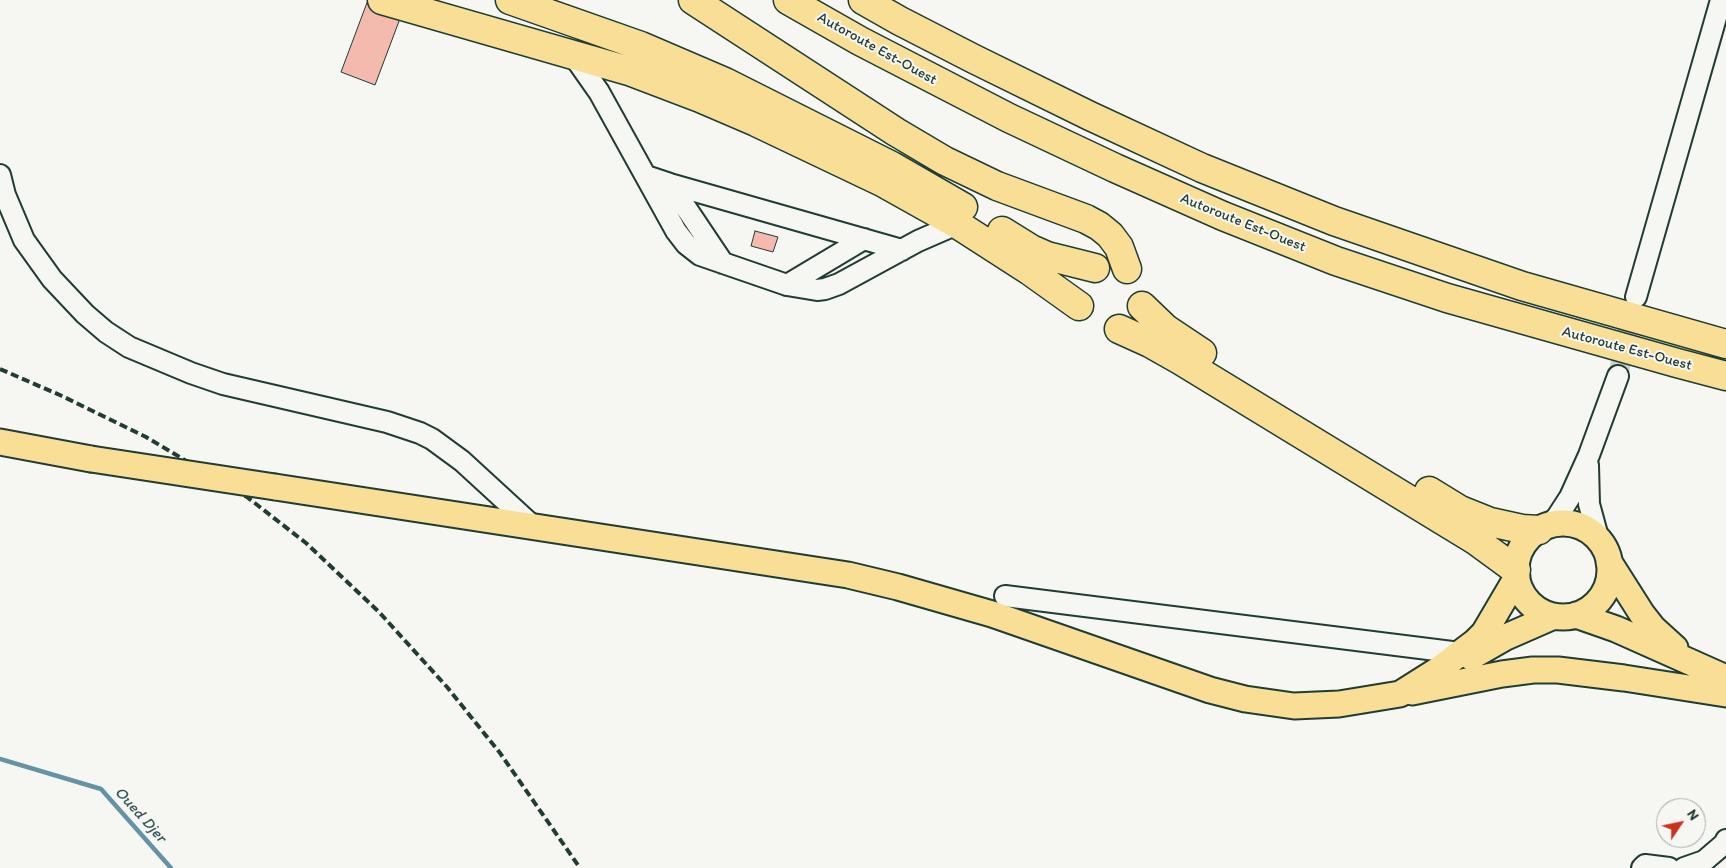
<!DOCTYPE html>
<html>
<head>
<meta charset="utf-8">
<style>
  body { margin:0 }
  #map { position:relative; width:1726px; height:868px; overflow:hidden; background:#f6f6f2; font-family:Itim,sans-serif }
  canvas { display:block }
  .north { position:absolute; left:1656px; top:798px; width:50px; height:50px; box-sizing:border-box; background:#f6f6f2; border:1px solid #a0aca6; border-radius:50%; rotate:56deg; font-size:14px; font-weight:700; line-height:20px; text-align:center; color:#1f3d34 }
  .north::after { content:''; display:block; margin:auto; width:18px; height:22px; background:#c8321e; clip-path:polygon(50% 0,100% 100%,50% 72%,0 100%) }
</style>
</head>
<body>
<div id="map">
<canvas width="1726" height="868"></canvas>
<div class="north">N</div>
</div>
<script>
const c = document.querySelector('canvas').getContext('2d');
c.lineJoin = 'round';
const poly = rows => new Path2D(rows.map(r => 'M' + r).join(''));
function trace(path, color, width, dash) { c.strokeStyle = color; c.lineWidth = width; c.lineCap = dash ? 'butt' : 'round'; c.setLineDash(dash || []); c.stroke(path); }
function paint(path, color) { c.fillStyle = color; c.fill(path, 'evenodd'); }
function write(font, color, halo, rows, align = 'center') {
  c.font = font + ' Itim,sans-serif'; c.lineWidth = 4; c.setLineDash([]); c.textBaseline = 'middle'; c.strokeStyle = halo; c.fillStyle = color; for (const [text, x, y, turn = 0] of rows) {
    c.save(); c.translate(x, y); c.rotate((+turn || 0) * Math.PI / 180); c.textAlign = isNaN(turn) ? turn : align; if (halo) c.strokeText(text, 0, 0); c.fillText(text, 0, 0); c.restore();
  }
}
trace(poly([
  [0,759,101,789,171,868]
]), '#6493a6', 4.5);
const building = poly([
  [368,0,407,0,375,85,341,72,368,0],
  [755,231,778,237,773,252,751,246,755,231]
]);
paint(building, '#f4baad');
trace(building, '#1f3d34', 1);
trace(poly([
  [1618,376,1634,304]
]), '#cbd1cc', 20, [20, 10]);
const minor = poly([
  [573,55,599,92,676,231,686,244,700,255,787,285,817,290,825,289,839,284,918,241,957,224],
  [0,175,5,195,24,240,52,279,85,314,106,332,129,347,191,373,223,384,387,422,420,433,432,439,462,461,535,528],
  [646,176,670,184,902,250],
  [670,184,723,263],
  [787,285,864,239],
  [1636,297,1721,0],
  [1588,465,1589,504,1599,541],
  [1544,527,1548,526,1557,517,1570,497,1589,455,1618,376],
  [1005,596,1460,653],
  [1642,868,1645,865,1669,868],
  [1684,868,1704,861,1725,843,1726,840]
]);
const major = poly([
  [0,442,91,459],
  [275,487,848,575,898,587,992,614,1210,690,1245,699,1294,706,1339,704,1400,694,1438,670,1475,642,1484,633,1517,577],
  '1516 570a47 47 0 1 1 94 0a47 47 0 1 1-94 0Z',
  [1609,562,1642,614,1653,628,1675,648],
  [1576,615,1616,629,1726,678],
  [1471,657,1506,637,1554,616],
  [1412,692,1502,674,1533,670,1558,670,1624,678,1726,694]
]);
const highway = poly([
  [382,0,629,71,700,98,756,122,882,182,957,224,1030,271,1079,306],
  [510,0,641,46,725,82,892,166,963,207],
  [693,0,896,132,945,161,997,186,1086,219,1099,226,1110,235,1119,247,1127,269],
  [788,0,860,41,1009,118,1115,168,1223,216,1336,261,1447,298,1677,363,1726,376],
  [863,0,900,21,974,59,1090,116,1202,168,1334,221,1522,286,1726,344],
  [1002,231,1031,249,1047,256,1095,268],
  [1142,306,1166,329,1202,353],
  [1119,329,1150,343,1180,360,1475,540,1516,570],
  [1429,491,1460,510,1490,522,1522,529,1539,530]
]);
trace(minor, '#1f3d34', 24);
trace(major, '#1f3d34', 29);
trace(highway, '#1f3d34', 31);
trace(minor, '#f6f6f2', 20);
trace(major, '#f9df96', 25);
trace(highway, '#f9df96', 28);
trace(poly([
  [0,369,62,396,146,437,247,497,306,543,379,612,447,687,500,753,580,868]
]), '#1f3d34', 4, [8, 4]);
const majorBridge = poly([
  [91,459,275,487]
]);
trace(majorBridge, '#1f3d34', 29, []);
trace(majorBridge, '#f9df96', 25);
write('15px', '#1f3d34', '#f6f6f2', [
  ["Autoroute Est-Ouest",877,49,29],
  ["Autoroute Est-Ouest",1243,223,22],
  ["Autoroute Est-Ouest",1627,349,15]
]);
write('italic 16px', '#365a5a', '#f6f6f2', [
  ["Oued Djer",140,815,48]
]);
</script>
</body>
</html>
